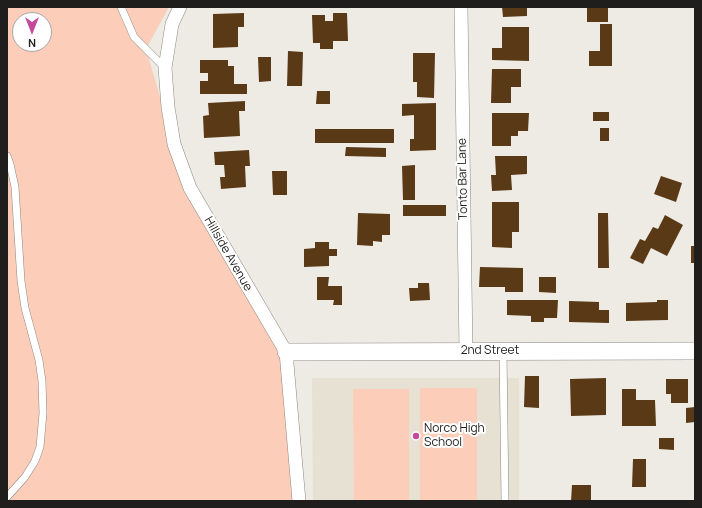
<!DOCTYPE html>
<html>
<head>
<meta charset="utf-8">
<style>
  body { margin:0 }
  #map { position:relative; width:702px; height:508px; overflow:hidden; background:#eeebe5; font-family:Manrope,sans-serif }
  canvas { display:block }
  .frame { position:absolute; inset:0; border:8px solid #201e1c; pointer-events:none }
  .north { position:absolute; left:12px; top:12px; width:40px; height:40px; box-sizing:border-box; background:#fff; border:1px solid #a6a5a4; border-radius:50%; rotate:180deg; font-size:11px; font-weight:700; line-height:16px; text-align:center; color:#201e1c }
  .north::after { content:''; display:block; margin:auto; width:14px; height:18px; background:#c54a9b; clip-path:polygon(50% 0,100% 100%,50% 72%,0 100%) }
</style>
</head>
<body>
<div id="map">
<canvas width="702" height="508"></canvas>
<div class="frame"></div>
<div class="north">N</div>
</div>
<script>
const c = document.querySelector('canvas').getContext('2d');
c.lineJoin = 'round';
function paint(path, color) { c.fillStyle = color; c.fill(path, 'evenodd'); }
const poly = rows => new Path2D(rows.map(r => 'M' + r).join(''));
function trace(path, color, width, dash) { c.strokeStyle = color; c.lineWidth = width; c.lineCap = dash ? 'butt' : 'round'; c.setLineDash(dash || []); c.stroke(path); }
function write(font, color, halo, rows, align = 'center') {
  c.font = font + ' Manrope,sans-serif'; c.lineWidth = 4; c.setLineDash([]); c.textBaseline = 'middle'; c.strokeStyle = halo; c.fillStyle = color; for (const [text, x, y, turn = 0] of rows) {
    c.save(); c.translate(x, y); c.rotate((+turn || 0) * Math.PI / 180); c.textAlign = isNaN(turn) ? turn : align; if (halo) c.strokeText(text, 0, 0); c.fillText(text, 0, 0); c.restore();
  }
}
paint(poly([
  [312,378,519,378,519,501,313,501]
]), '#e7e1d3');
paint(poly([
  [7,7,169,7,146,49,174,144,190,188,286,352,299,501,7,501],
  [20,20,44,20,44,44,20,44],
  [420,388,477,388,477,501,420,501],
  [353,389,409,389,409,501,354,501]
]), '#fccdb9');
paint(poly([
  [502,7,527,7,527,16,503,17],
  [587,7,608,7,608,22,587,22],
  [244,13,244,27,238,27,238,47,213,48,213,14],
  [333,13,347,13,348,41,333,41,333,49,320,49,320,43,313,43,312,15,325,15,325,21,333,21],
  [600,24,612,24,612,66,589,66,589,51,600,51],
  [502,27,529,27,529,61,492,60,492,48,502,48],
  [288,51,303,52,302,86,287,86],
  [413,53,435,53,434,98,417,97,417,82,413,82],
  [258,57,271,57,271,81,259,82],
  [200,60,228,60,228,66,234,66,234,84,247,84,247,94,200,94,200,81,208,81,208,73,200,73],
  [492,69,521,69,521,87,511,87,511,103,491,103],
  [317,91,330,91,330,104,316,104],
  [245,101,245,111,239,111,240,136,204,138,203,116,209,115,208,103],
  [436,103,436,150,410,151,410,139,414,139,414,115,402,116,402,104],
  [593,112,609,112,609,121,593,121],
  [492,113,529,113,528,131,518,131,518,136,511,136,511,146,492,146],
  [600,128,609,128,609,141,600,141],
  [315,129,394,129,394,143,315,143],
  [346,147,386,148,386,157,345,156],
  [249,150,250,166,245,166,246,187,221,189,220,177,225,177,224,165,215,165,214,152],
  [495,156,527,156,527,174,511,175,512,190,492,191,491,175,496,175],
  [415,165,415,200,403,200,402,166],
  [272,171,287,171,287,195,273,195],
  [661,176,682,183,676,202,654,194],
  [492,202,519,202,519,232,512,232,512,248,492,247],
  [403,205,446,205,446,216,403,216],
  [358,213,390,214,390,235,382,235,382,242,373,241,373,246,357,245],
  [598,213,608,213,609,268,598,268],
  [665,215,683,225,667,256,651,248,643,264,630,258,640,239,645,241,653,227,658,229],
  [315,242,329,242,329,249,337,249,337,256,329,256,329,266,304,267,304,249,315,248],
  [691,246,695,246,695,263,691,263],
  [480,267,523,268,523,292,505,292,505,287,479,287],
  [317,277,329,277,328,286,342,286,342,305,333,305,334,300,317,300],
  [539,277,556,277,556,293,539,292],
  [418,283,429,283,430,300,410,301,409,288,418,288],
  [507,300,558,300,557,318,544,318,544,322,531,322,531,316,507,315],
  [657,300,668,300,668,320,626,321,626,303,657,302],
  [569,301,599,302,599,310,609,310,609,323,569,322],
  [525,376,539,376,539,408,524,407],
  [606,378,606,415,571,416,570,379],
  [666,379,688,379,688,403,671,403,671,394,666,394],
  [622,389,636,389,636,400,655,400,656,426,622,426],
  [695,407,695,422,686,423,686,408],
  [659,438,674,438,674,450,659,449],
  [633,459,646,459,646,487,632,487],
  [572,485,591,485,591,501,571,501]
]), '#5a3916');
const service = poly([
  [121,7,134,37,165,68],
  [7,156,10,164,15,187,21,281,25,308,39,360,42,381,43,413,40,447,35,461,25,477,7,497],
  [503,351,505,501]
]);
const minor = poly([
  [180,7,172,24,165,68,168,107,174,144,190,188,286,352,299,501],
  [461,7,466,351]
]);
const tertiary = poly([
  [286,352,695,351]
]);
trace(service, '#8b8882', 8);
trace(minor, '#8b8882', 14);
trace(tertiary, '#8b8882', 18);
trace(service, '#fff', 7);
trace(minor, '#fff', 13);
trace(tertiary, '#fff', 17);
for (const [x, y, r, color] of [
  [416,436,4,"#c54a9b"]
]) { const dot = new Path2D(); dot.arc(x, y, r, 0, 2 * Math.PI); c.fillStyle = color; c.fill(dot); trace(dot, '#fff', 1.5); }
write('12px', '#201e1c', '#fff', [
  ["Tonto Bar Lane",463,179,-91],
  ["Hillside Avenue",228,254,60],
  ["2nd Street",490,351]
]);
write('12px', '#201e1c', '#fff', [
  ["Norco High",424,429],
  ["School",424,443]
], 'left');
</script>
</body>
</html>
